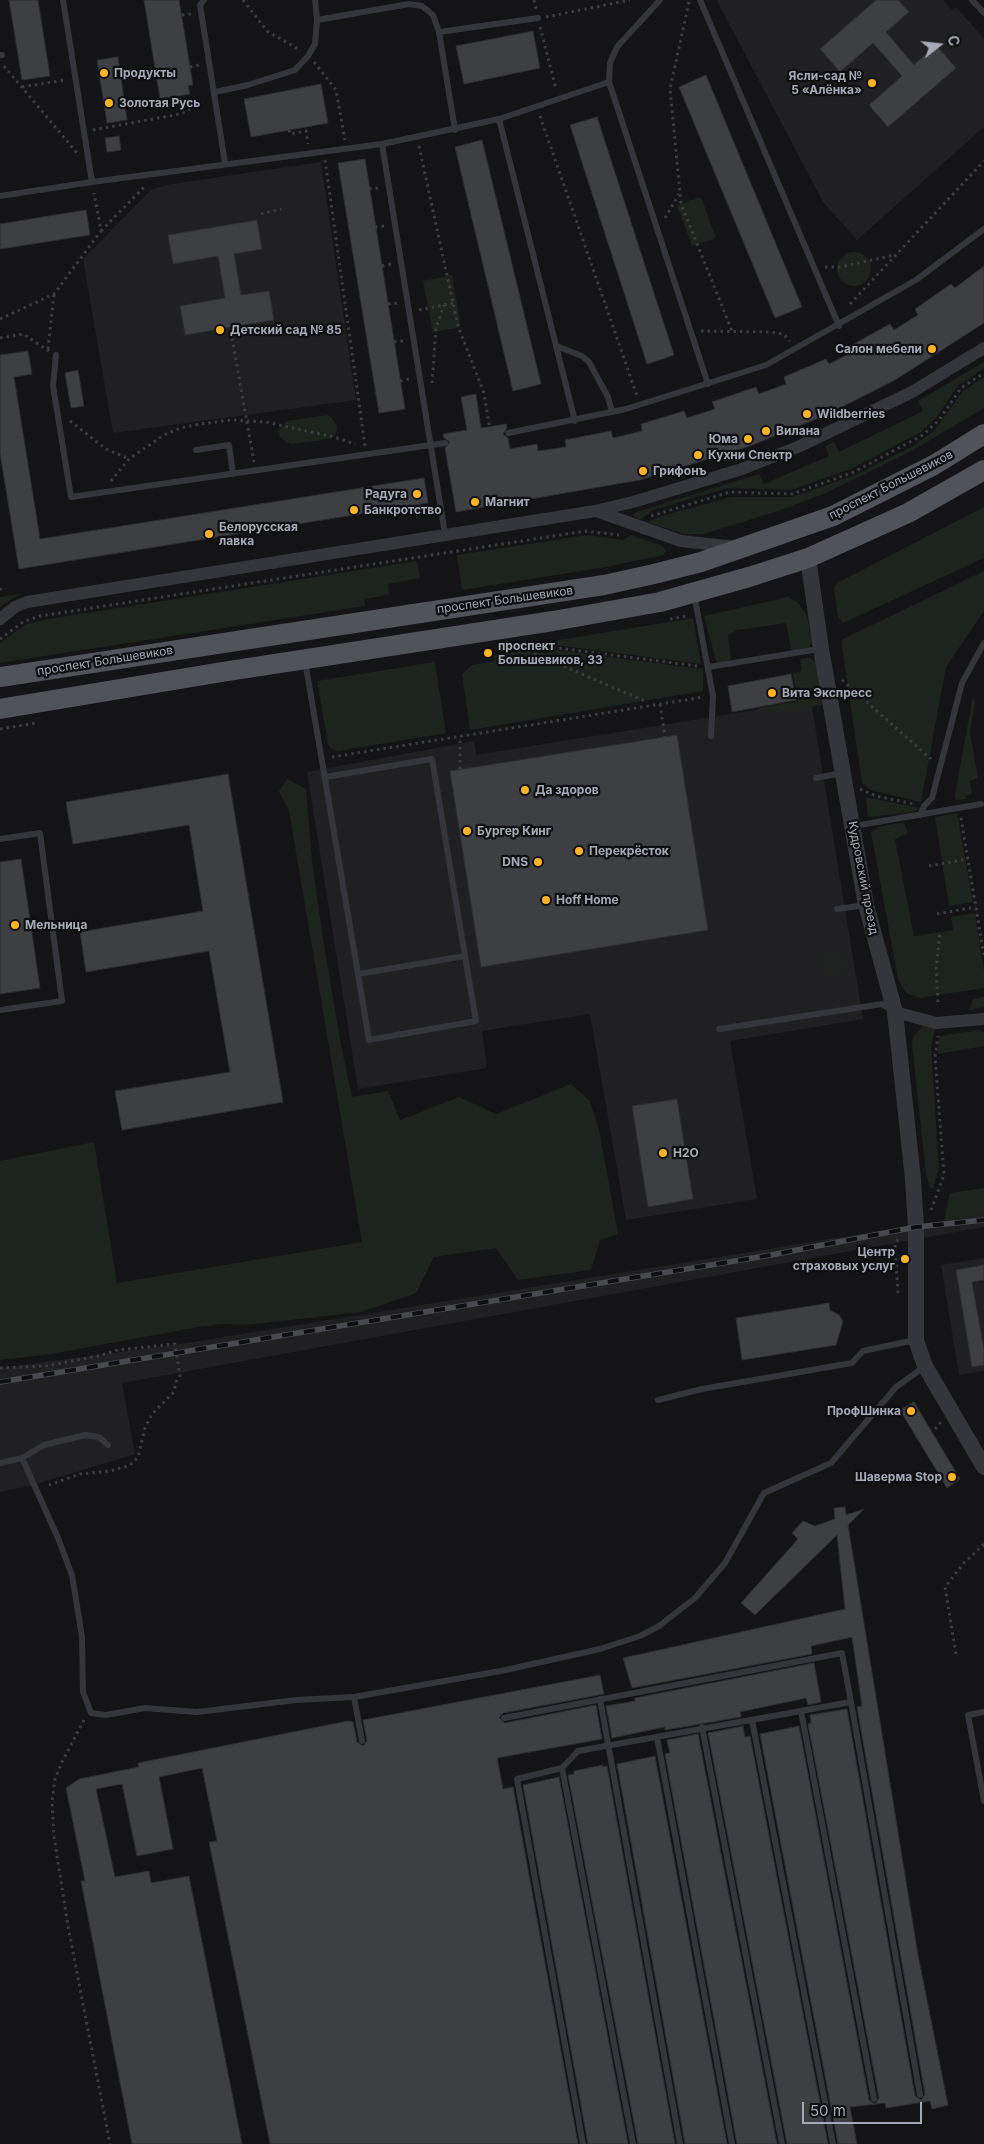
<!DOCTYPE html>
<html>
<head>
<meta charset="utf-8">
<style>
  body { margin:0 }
  #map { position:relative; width:984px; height:2144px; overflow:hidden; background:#141416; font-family:Inter,sans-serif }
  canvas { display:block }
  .north { position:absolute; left:914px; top:20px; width:50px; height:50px; -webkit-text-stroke:4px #0f0f11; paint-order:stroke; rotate:74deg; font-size:14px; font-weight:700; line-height:20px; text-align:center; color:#a5aab7 }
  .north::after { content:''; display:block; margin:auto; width:18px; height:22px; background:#a5aab7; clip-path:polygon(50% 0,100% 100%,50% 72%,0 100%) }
  .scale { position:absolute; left:802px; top:2102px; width:120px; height:22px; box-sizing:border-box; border:2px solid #a5aab7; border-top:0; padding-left:6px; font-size:15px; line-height:18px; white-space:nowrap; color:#a5aab7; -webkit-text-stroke:4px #0f0f11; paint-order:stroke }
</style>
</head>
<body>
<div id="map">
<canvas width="984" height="2144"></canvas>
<div class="north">С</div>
<div class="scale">50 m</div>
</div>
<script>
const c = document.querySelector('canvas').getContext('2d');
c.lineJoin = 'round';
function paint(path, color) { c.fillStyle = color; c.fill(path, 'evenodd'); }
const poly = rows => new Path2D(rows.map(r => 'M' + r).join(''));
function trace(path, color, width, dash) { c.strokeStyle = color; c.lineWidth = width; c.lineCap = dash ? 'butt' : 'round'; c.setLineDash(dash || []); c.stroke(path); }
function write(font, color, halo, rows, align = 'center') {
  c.font = font + ' Inter,sans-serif'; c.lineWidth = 4.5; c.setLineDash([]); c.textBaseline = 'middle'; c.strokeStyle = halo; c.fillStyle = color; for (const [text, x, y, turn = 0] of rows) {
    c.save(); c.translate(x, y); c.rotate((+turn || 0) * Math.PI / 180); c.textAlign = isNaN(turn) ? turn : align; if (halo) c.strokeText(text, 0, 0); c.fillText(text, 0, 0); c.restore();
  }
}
paint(poly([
  [719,0,943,0,952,10,957,8,984,39,984,127,857,240,823,202,717,1],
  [321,162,356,400,113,433,83,259,151,190,166,185],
  [811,701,863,1019,730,1041,757,1199,626,1220,590,1014,482,1031,487,1068,358,1089,307,772,474,741,476,755],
  [984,1214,984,1227,122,1383,135,1454,33,1485,0,1492,0,1368,187,1343],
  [984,1258,984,1371,959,1375,941,1265]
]), '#202023');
paint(poly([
  [701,197,716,238,692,246,677,205],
  '837 269a17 17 0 1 1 34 0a17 17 0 1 1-34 0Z',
  [452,275,461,327,433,332,423,281],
  [984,362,984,368,958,386,936,418,921,432,853,468,791,490,728,488,653,510,640,520,633,516,636,512,759,474,764,484,829,456,825,446,834,442,839,452,923,411,918,401],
  [984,377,984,408,915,449,826,493,781,510,704,534,684,534,647,522,662,516,731,497,792,497,855,475,913,446,934,431,963,391],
  [327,415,332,418,337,426,336,434,330,439,291,444,280,438,279,430,287,421],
  [984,507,984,558,843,623,838,617,834,589,837,583],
  [587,535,623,540,631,535,663,546,666,552,664,555,606,567,462,590,457,555],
  [417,561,420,578,388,584,389,595,364,599,365,606,0,663,0,643,25,625,42,620],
  [984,571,984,611,946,667,921,802,870,790,862,783,841,640],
  [24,593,12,599,0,607,0,597],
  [788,597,797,602,807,615,812,643,809,647,794,651,791,649,786,623,737,630,728,635,731,660,717,664,704,616],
  [693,618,701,664,555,645,554,641],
  [539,648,703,669,703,691,470,730,462,674,472,665,495,661,494,655],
  [810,658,816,662,822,705,761,714,759,708,798,701,793,673,802,671,800,659],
  [435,662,446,733,338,751,331,749,328,744,317,681],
  [973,696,975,704,970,732,978,778,970,781,972,794,966,796,965,799,956,800,955,794],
  [287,779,306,789,312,861,323,939,341,1045,352,1097,388,1091,400,1120,459,1097,496,1114,571,1084,590,1101,599,1129,618,1234,600,1240,591,1270,518,1280,496,1248,434,1257,416,1293,362,1312,245,1325,222,1324,198,1327,51,1354,0,1360,0,1161,94,1142,117,1283,362,1242,289,811,279,791],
  [866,797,919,808,913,812,868,817],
  [957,813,973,902,949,906,935,817],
  [904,822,908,833,895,839,914,936,953,930,951,917,975,913,984,971,984,988,920,998,906,993,898,979,871,832,878,827],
  [834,950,840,953,843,969,837,976,828,976,824,971,822,956,826,952],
  [984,997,984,1007,969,1010,973,999],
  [923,1026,935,1028,931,1048,939,1168,933,1188,930,1187,926,1174,912,1045,913,1037],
  [979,1030,984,1032,984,1046,938,1054,939,1036],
  [984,1188,984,1214,944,1221,950,1193]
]), '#1c241d');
const building = poly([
  [9,0,38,0,50,76,22,80,9,0],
  [144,0,179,0,193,85,188,86,190,94,160,99,144,0],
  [876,0,898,0,909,12,886,32,914,65,936,45,956,68,888,127,869,105,902,76,873,43,840,72,820,49,876,0],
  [533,31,540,68,464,84,456,46,533,31],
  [118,57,127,120,107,123,97,60,118,57],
  [706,75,802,307,775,318,679,87,706,75],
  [321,84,328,123,251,137,244,99,321,84],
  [597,117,674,355,647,364,570,125,597,117],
  [119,136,121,150,107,152,105,138,119,136],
  [482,140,541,384,513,391,455,147,482,140],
  [365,159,405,409,379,413,338,163,365,159],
  [86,210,90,235,0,249,0,224,86,210],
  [257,220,262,249,234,254,241,295,269,291,274,320,185,335,180,306,225,298,218,256,173,264,168,235,257,220],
  [984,266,984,323,895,380,826,415,750,446,640,480,456,512,445,448,450,442,444,438,443,434,467,430,461,397,476,394,481,428,506,424,507,428,503,434,508,438,510,449,537,444,538,451,566,447,565,440,611,431,613,438,642,431,641,424,684,411,687,418,715,409,712,402,756,387,759,394,786,384,784,377,826,359,829,364,855,351,852,345,890,324,894,330,918,315,915,309,951,284,955,288,984,266],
  [28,351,32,374,14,377,40,539,424,478,428,503,19,569,0,453,0,355,28,351],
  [78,370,84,406,71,408,65,373,78,370],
  [791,674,796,700,732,712,728,686,791,674],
  [677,735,708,930,481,967,450,771,677,735],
  [228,774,283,1102,122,1130,115,1091,230,1072,209,951,86,972,80,932,203,911,189,825,73,844,66,802,228,774],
  [21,859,40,988,0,994,0,862,21,859],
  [677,1099,693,1199,648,1207,632,1106,677,1099],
  [984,1265,984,1280,972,1282,984,1350,984,1365,972,1367,956,1270,984,1265],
  [829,1303,830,1310,839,1315,843,1321,836,1345,742,1360,736,1318,829,1303],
  [914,1402,960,1479,947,1488,900,1410,914,1402],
  [845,1507,846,1515,864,1509,848,1525,918,1955,948,2105,932,2109,930,2101,886,2108,885,2103,850,2107,857,2144,838,2144,760,1734,799,1726,869,2100,875,2104,879,2098,808,1724,811,1723,810,1715,847,1709,915,2096,921,2100,925,2094,857,1707,862,1706,852,1637,811,1646,812,1654,632,1688,623,1658,845,1609,837,1535,755,1615,741,1603,798,1539,792,1533,803,1521,815,1526,835,1519,834,1508,845,1507],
  [814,1663,821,1702,808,1705,806,1698,740,1712,741,1717,665,1730,665,1727,612,1738,606,1706,635,1701,635,1698,814,1663],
  [600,1675,604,1694,503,1713,499,1718,505,1723,596,1705,602,1739,497,1758,503,1789,513,1787,578,2144,270,2144,209,1842,217,1841,202,1768,159,1777,173,1849,137,1856,122,1784,96,1789,115,1877,149,1871,151,1883,189,1876,242,2144,132,2144,81,1881,85,1881,66,1788,79,1779,139,1767,138,1763,348,1721,353,1722,357,1742,363,1746,367,1741,363,1720,600,1675],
  [743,1726,745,1737,750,1736,828,2144,787,2144,708,1733,743,1726],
  [698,1734,777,2144,737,2144,665,1754,670,1753,667,1740,698,1734],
  [655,1756,727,2144,685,2144,617,1764,655,1756],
  [603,1765,603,1767,607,1766,675,2144,638,2144,568,1775,574,1774,574,1771,603,1765],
  [559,1777,628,2144,588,2144,523,1785,559,1777]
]);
paint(building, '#3e3f43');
trace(building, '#2e2e32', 1);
trace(poly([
  [243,0,267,31,300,50],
  [534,0,536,9],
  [689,2,670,89,680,193,681,204,732,331],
  [182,15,191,14],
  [546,17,630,0],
  [540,27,556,89],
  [314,62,336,90,345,140],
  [4,66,77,153],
  [190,67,199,65],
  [22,87,65,80],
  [540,116,637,396],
  [93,130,180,114,205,101],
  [289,130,290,134,306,131,308,144],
  [419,146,458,326,484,393,491,436],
  [325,160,365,446],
  [369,189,379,188],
  [261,214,281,209],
  [665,218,679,194],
  [375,227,385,226],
  [101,231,146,185],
  [382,266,391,264],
  [825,267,840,267,895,255],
  [388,304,397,303],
  [850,304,984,161],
  [419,310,453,303],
  [0,319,54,294,101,231,94,193],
  [701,331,770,332,783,334,790,341],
  [231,332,254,462],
  [0,338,23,334,49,351],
  [394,342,403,341],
  [48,349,54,294],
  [400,381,409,379],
  [432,383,436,328,444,305],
  [70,421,106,449,129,459],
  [111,481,129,459,164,435,180,428,200,424,232,420,266,422,334,437,355,444],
  [651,516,730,492,792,494,854,472,923,435,939,420,961,388,984,373],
  [0,588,1,591],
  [670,619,689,616],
  [0,639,23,622,40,616,586,531,619,535],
  [527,644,697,666],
  [516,646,645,701],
  [842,680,931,759],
  [660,704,665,737],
  [0,729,36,723],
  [332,757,704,697],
  [460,769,460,736],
  [860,789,876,796,914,804],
  [961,818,984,956],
  [929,866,968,859],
  [937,914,976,907],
  [938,1002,936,969,940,933],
  [931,1210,944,1175,935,1057,938,1036],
  [898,1293,895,1244,899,1238],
  [0,1368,46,1366,98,1356,118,1350,175,1344,180,1376,176,1382,174,1392,152,1414,145,1428,138,1457,130,1465,111,1471,80,1474,46,1486],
  [935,1429,941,1422],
  [956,1654,945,1587,963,1564,984,1544],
  [84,1720,62,1762,55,1779,52,1802,54,1837,68,1926,110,2144]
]), '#3b3d42', 3, [2.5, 4]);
trace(poly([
  [204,0,200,5,225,163],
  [315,0,317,20],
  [700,0,839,326],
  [972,0,984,13],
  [439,32,538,18],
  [0,55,2,55],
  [609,82,708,384],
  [215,92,248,85,295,70,308,56,315,44,317,20,409,4,422,6,433,15,439,32,455,130],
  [499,119,575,421],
  [382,144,445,534],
  [92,182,382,144,499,119,609,82,610,63,617,47,660,0],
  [0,196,92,182,63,0],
  [556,346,582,356,589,362,608,397,612,412],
  [56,355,53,386,71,497,445,443],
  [508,433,626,409,766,365,916,280,984,229],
  [196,450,229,445,233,474],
  [694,594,713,696,711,736],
  [305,661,358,974,465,956,432,759,325,777],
  [709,667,819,649],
  [816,778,842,773],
  [920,815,924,806,932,798,962,683,984,643],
  [854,826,981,804],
  [0,839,40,833,62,1001,0,1010],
  [837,909,866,905],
  [358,974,369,1040,476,1021,465,956],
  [719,1029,882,1004,891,1010],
  [658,1400,702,1389,852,1363,863,1351,915,1340],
  [108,1445,99,1437,85,1435,44,1445,22,1458,58,1538,72,1575,82,1637,83,1692,91,1713,106,1715,145,1708,197,1712,296,1700,354,1697,501,1671,600,1649,640,1636,659,1626,695,1598,725,1563,764,1493,831,1463,896,1387,924,1367],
  [0,1463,22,1458],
  [354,1697,362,1741],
  [600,1699,680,2144],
  [801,1711,851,1702,920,2095],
  [984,1712,968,1715,984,1801],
  [504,1718,842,1653,851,1702],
  [752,1720,833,2144],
  [702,1727,782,2144],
  [657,1737,732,2144],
  [562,1768,633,2144],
  [583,2144,517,1779,562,1768,578,1751,801,1711,874,2099]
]), '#35363b', 6);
trace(poly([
  [596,511,681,541,736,547],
  [0,619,15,607,27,602,595,511,633,502,742,469,800,446,912,392,984,348],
  [895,1012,936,1023,984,1019]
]), '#35363b', 12);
trace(poly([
  [808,558,821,649,866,905,895,1012,913,1179,916,1227,916,1340,925,1366,984,1467]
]), '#35363b', 16);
trace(poly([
  [0,677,604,585,654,574,701,562,833,516,934,465,984,434],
  [0,709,222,672,553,621,660,602,749,577,808,558,908,513,984,470]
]), '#50535a', 20);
const rail = poly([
  [0,1382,771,1255,916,1227,984,1220]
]);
trace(rail, '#484a50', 5.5);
trace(rail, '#0f0f11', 4, [11]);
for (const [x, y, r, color] of [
  [104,73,5,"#feb424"],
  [872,83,5,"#feb424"],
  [109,103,5,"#feb424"],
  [220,330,5,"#feb424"],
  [932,349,5,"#feb424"],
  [807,414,5,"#feb424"],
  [766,431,5,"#feb424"],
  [748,439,5,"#feb424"],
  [698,455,5,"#feb424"],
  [643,471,5,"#feb424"],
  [417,494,5,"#feb424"],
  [475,502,5,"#feb424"],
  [354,510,5,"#feb424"],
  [209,534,5,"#feb424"],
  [488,653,5,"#feb424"],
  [772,693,5,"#feb424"],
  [525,790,5,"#feb424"],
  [467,831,5,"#feb424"],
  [579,851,5,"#feb424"],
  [538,862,5,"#feb424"],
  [546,900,5,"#feb424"],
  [15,925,5,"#feb424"],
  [663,1153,5,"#feb424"],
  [905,1259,5,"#feb424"],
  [911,1411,5,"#feb424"],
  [952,1477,5,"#feb424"]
]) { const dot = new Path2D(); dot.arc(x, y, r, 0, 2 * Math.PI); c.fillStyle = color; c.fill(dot); trace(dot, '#0f0f11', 2); }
write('bold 12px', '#a5aab7', '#0f0f11', [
  ["Продукты",114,73],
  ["Ясли-сад №",862,76,"right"],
  ["5 «Алёнка»",862,90,"right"],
  ["Золотая Русь",119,103],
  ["Детский сад № 85",230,330],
  ["Салон мебели",922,349,"right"],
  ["Wildberries",817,414],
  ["Вилана",776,431],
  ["Юма",738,439,"right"],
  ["Кухни Спектр",708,455],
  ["Грифонъ",653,471],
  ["Радуга",407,494,"right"],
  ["Магнит",485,502],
  ["Банкротство",364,510],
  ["Белорусская",219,527],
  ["лавка",219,541],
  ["проспект",498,646],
  ["Большевиков, 33",498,660],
  ["Вита Экспресс",782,693],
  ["Да здоров",535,790],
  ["Бургер Кинг",477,831],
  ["Перекрёсток",589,851],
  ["DNS",528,862,"right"],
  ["Hoff Home",556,900],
  ["Мельница",25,925],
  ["H2O",673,1153],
  ["Центр",895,1252,"right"],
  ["страховых услуг",895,1266,"right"],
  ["ПрофШинка",901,1411,"right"],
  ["Шаверма Stop",942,1477,"right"]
], 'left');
write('12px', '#a5aab7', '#0f0f11', [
  ["проспект Большевиков",891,485,-27],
  ["проспект Большевиков",505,600,-8],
  ["проспект Большевиков",105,661,-9],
  ["Кудровский проезд",863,878,79]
]);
</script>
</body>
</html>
